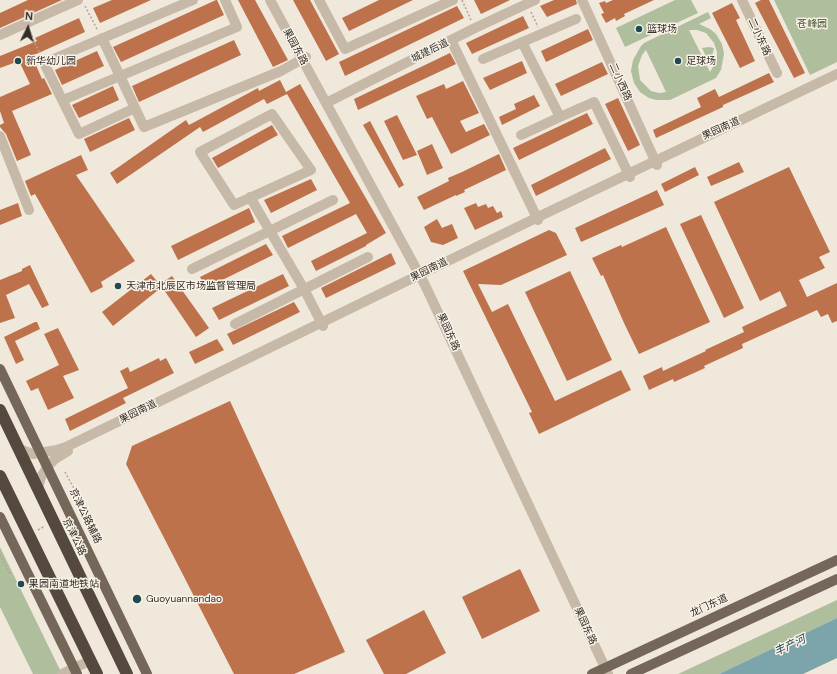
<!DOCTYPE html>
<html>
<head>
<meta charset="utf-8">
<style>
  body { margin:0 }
  #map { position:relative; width:837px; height:674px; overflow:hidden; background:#f0e8db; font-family:"DM Sans",sans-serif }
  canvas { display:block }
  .north { position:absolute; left:8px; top:8px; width:40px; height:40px; -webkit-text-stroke:3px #f8f2e7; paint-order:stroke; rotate:5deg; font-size:11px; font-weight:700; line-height:16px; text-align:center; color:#342d28 }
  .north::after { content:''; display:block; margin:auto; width:14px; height:18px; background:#342d28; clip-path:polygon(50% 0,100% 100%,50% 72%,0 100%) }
</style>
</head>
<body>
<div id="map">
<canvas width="837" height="674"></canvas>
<div class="north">N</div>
</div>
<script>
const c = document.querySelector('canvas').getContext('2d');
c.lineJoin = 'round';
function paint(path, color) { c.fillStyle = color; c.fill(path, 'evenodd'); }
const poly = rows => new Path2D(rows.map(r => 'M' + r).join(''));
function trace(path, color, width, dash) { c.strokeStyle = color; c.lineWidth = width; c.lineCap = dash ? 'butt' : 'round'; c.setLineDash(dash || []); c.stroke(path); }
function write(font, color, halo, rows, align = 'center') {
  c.font = font + ' "DM Sans","Noto Sans SC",sans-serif'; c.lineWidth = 3; c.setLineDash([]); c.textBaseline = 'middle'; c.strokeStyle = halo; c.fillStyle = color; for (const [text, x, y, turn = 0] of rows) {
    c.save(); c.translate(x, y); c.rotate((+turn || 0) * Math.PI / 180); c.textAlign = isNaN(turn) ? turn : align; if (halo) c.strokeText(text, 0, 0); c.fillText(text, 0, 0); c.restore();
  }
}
paint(poly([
  [675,0,691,0,698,13,625,47,616,28],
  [774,0,837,0,837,62,810,75],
  [708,12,711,18,699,24,710,29,716,34,722,44,724,54,721,70,716,78,670,100,656,100,649,98,640,92,634,83,631,71,633,60,641,46,644,43],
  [689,30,697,30,706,33,714,43,717,52,717,60,710,72],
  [646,50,666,92,659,93,651,91,640,80,638,66,642,55],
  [709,47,714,48,710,65,702,48],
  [0,547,62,674,33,674,0,607],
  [837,600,837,618,719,674,678,674]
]), '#afbe9c');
paint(poly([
  [837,618,837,658,803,674,719,674]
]), '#7ca4ab');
paint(poly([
  [28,0,62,0,0,28,0,13],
  [112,0,151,0,100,23,93,8],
  [216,0,217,0,224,15,121,62,113,47],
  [238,0,255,0,288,60,273,67],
  [293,0,310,0,339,54,326,61],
  [379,0,413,0,349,31,342,18],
  [474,0,510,0,481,14],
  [554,0,576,0,577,4,547,17,540,6],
  [613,0,654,0,624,14,625,16,616,21,615,18,606,23,601,14,604,13,599,3,605,1,606,3],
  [761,0,769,0,805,73,794,78,755,3],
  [732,3,740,18,736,20,755,61,740,68,712,13],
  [457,6,464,18,345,76,339,62],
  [523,16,529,28,472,54,466,43],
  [79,18,85,32,32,56,42,79,44,78,52,94,12,111,31,155,17,161,6,134,0,127,0,125,4,123,0,111,0,97,30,84,19,61,0,68,0,56,37,41,35,38],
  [588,29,593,40,546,62,541,51],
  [234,40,241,55,139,102,132,86],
  [97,51,104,66,62,85,55,70],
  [450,53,456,64,358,110,354,99],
  [522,61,527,73,490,90,483,78],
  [602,62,608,74,561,96,555,84],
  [769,73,774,82,723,105,723,107,656,138,653,130,701,107,697,98,715,89,719,97],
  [280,80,286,92,300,84,386,233,366,245,366,246,316,271,311,261,367,233,356,214,288,248,282,236,350,203,287,94,267,104,264,99,203,132,200,127,117,184,110,173,186,120,189,125,258,88,259,91],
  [463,81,479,113,460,121,466,132,484,124,490,135,451,154,432,117,427,119,416,96,444,84,446,89],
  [113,86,119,100,79,118,72,105],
  [534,95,540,106,502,125,499,117,516,109,514,104],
  [618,98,640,145,628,151,605,104],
  [587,113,593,124,519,160,513,148],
  [397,115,417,155,403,160,384,121],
  [129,118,135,130,90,152,84,139],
  [370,121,404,185,399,188,363,125],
  [272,125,278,135,218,168,212,158],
  [432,144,443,168,427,175,417,151],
  [605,148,611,159,536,196,531,185],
  [499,154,506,170,464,190,465,192,456,196,456,195,424,210,417,197,449,181,448,178,462,172],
  [81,155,88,170,76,175,135,261,101,282,103,287,91,293,35,194,31,196,25,181],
  [739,162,744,172,711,186,707,177],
  [695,167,699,175,665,192,661,184],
  [789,167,830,252,819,257,825,268,799,280,807,297,837,283,837,321,832,323,828,314,821,317,817,310,742,344,743,348,704,366,705,368,674,382,673,379,649,390,643,376,662,367,663,371,706,351,705,350,744,332,742,327,787,306,780,291,760,301,714,202],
  [311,179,317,190,271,213,264,200],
  [657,190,664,205,581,242,575,228],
  [18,203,22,216,0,225,0,210],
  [476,203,478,207,486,204,488,208,493,206,497,213,501,211,503,217,475,230,464,208],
  [249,208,255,222,178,260,171,246],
  [701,215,744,308,724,318,680,224],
  [437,219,442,228,452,224,458,238,443,245,431,242,424,227],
  [666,227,710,322,639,354,624,323,603,275,601,276,592,258,621,245,622,247],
  [549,230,556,233,567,255,501,285,478,284,492,312,508,304,555,401,621,370,631,390,539,434,529,413,532,412,463,271],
  [266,244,273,255,206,288,200,277],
  [391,253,396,264,326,298,321,288],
  [30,265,49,305,42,308,29,284,6,295,15,318,0,323,0,280,22,271,22,269],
  [570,271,612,360,567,381,525,292],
  [151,274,161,286,160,284,172,276,209,328,196,337,162,287,113,326,102,312],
  [283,274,289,286,219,320,212,308],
  [294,302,300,312,233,345,227,334],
  [35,322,37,322,40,329,15,341,24,360,16,364,4,337],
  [58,328,79,370,63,376,74,398,48,410,38,388,31,391,26,381,59,365,44,334],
  [217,339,224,350,195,364,189,352],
  [159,358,160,361,166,358,174,373,123,398,126,403,70,431,65,419,128,388,120,371,128,367,130,372],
  [230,401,345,652,294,674,234,674,126,464,132,446],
  [520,569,540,611,482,639,462,597],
  [424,610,446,653,406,674,384,674,366,640]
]), '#bd724c');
trace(poly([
  [462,0,471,20],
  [85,6,98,31],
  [531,12,538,27],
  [30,32,40,54],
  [65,472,97,530],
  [78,511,84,508],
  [38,530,45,526],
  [0,554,10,574]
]), '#b2a392', 1.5, [2, 2]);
trace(poly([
  [270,0,425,285,608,674],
  [319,0,345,49,453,0],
  [582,0,657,165],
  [742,0,777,73],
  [0,35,78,0],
  [102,38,144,127,281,71,306,57],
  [451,40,538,220],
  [522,42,560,117,594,102,630,177],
  [483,59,576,19],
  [63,100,237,27,225,0],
  [326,103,475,28,535,0],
  [135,108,79,134,44,63,193,0],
  [272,114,311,170,234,205,200,152,272,114],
  [521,135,560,117],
  [0,136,29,210],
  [250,197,304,289,323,326],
  [192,269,333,200],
  [235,324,368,257],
  [19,449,33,454,57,450,66,447,536,218,837,74],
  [38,488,41,477,48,466,55,459,68,451],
  [62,674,91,660]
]), '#c7b9a8', 10);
trace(poly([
  [0,369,147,674],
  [0,517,77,674],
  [592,674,837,560],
  [631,674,837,579]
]), '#75665a', 10);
trace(poly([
  [0,410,127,674],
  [0,476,97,674]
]), '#54483f', 12);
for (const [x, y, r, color] of [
  [639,29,4,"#204a52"],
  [18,61,4,"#204a52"],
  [678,61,4,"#204a52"],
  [118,286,4,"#204a52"],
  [21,584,4,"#204a52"],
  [137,599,5,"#204a52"]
]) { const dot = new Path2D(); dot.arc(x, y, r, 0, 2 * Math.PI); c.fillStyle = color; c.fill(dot); trace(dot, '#f8f2e7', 1.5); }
write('10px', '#40512d', '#f8f2e7', [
  ["苍峰园",812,24]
]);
write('10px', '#342d28', '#f8f2e7', [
  ["篮球场",647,29],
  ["新华幼儿园",26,61],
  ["足球场",686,61],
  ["天津市北辰区市场监督管理局",126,286],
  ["果园南道地铁站",29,584],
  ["Guoyuannandao",146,599]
], 'left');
write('10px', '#342d28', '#f8f2e7', [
  ["二小东路",759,37,65],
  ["果园东路",295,47,61],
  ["城建后道",430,51,-26],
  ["二小西路",620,82,66],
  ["果园南道",721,129,-25],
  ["果园南道",429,270,-26],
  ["果园东路",448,332,65],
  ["果园南道",138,412,-26],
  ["京津公路辅路",85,516,64],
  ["京津公路",74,537,64],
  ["龙门东道",709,606,-25],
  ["果园东路",585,626,65]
]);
write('italic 11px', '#204a52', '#f8f2e7', [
  ["丰产河",790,646,-25]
]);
</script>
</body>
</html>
